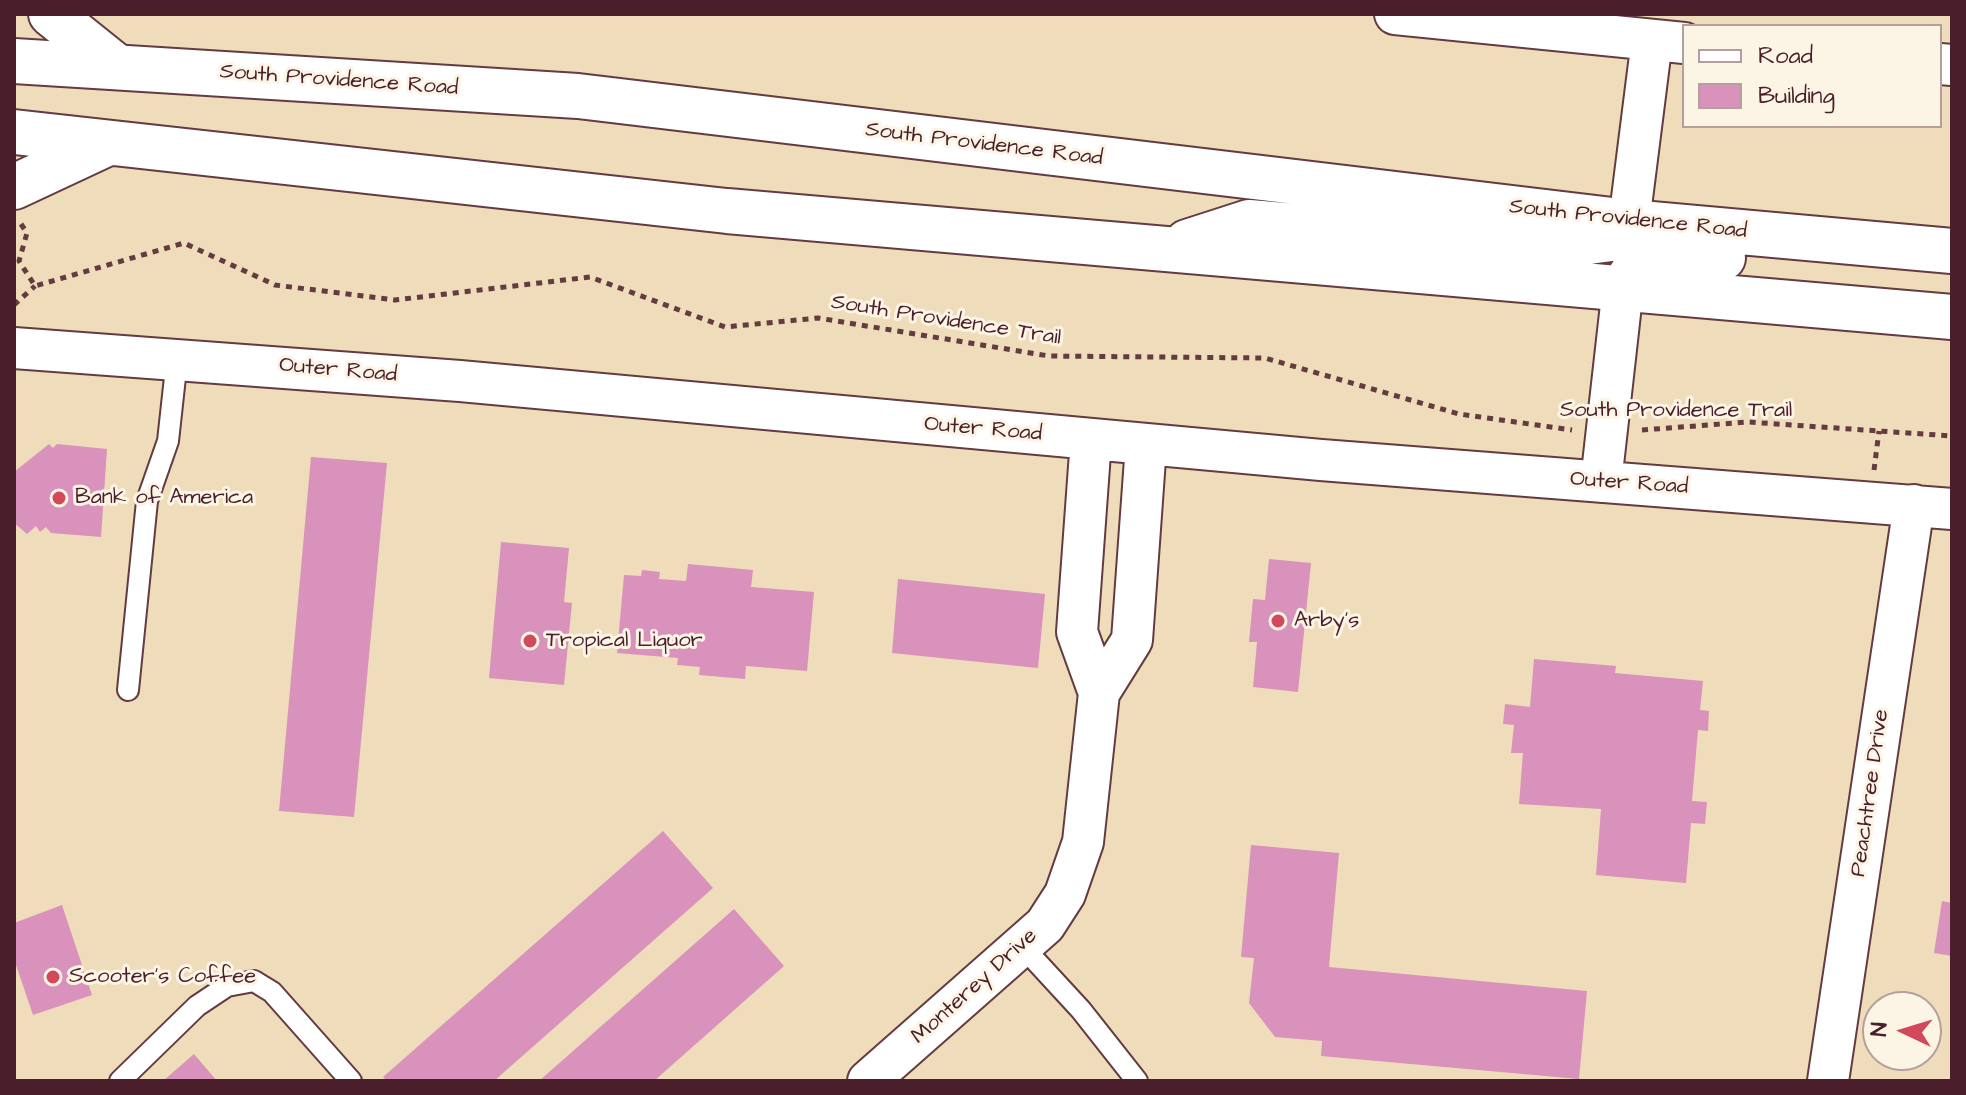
<!DOCTYPE html>
<html>
<head>
<meta charset="utf-8">
<style>
  body { margin:0 }
  #map { position:relative; width:1966px; height:1095px; overflow:hidden; background:#eedcba; font-family:"Architects Daughter",sans-serif }
  canvas { display:block }
  .frame { position:absolute; inset:0; border:16px solid #4a1f2b; pointer-events:none }
  .legend { position:absolute; left:1682px; top:24px; width:260px; height:104px; box-sizing:border-box; background:#fcf5e5; border:2px solid #b59f9b; margin:0; padding:10px 14px; list-style:none; font-size:24px; color:#4a1f2b }
  .legend li { display:flex; align-items:center; gap:16px; height:40px }
  .legend b { width:40px; border:2px solid #b59f9b }
  .north { position:absolute; left:1862px; top:991px; width:80px; height:80px; box-sizing:border-box; background:#fcf5e5; border:2px solid #b59f9b; border-radius:50%; rotate:274deg; font-size:22px; font-weight:700; line-height:32px; text-align:center; color:#4a1f2b }
  .north::after { content:''; display:block; margin:auto; width:28px; height:36px; background:#d1495b; clip-path:polygon(50% 0,100% 100%,50% 72%,0 100%) }
</style>
</head>
<body>
<div id="map">
<canvas width="1966" height="1095"></canvas>
<div class="frame"></div>
<ul class="legend">
<li><b style="height:10px;background:#fff"></b>Road</li>
<li><b style="height:22px;background:#d992bc"></b>Building</li>
</ul>
<div class="north">N</div>
</div>
<script>
const c = document.querySelector('canvas').getContext('2d');
c.lineJoin = 'round';
function paint(path, color) { c.fillStyle = color; c.fill(path, 'evenodd'); }
const poly = rows => new Path2D(rows.map(r => 'M' + r).join(''));
function trace(path, color, width, dash) { c.strokeStyle = color; c.lineWidth = width; c.lineCap = dash ? 'butt' : 'round'; c.setLineDash(dash || []); c.stroke(path); }
function write(font, color, halo, rows, align = 'center') {
  c.font = font + ' "Architects Daughter",sans-serif'; c.lineWidth = 6; c.setLineDash([]); c.textBaseline = 'middle'; c.strokeStyle = halo; c.fillStyle = color; for (const [text, x, y, turn = 0] of rows) {
    c.save(); c.translate(x, y); c.rotate((+turn || 0) * Math.PI / 180); c.textAlign = isNaN(turn) ? turn : align; if (halo) c.strokeText(text, 0, 0); c.fillText(text, 0, 0); c.restore();
  }
}
paint(poly([
  [49,444,53,448,57,444,107,449,101,537,51,533,46,527,40,532,36,526,27,534,14,523,14,472],
  [311,457,387,463,354,817,279,811],
  [501,542,569,548,564,602,572,603,564,685,489,678],
  [1269,559,1311,563,1298,692,1253,687,1257,642,1249,642,1253,599,1265,600],
  [688,564,753,570,751,587,814,592,807,671,746,666,745,679,699,675,700,667,677,665,678,658,617,653,624,575,641,576,642,570,660,572,659,579,686,581],
  [898,579,1045,594,1038,668,892,653],
  [1534,659,1616,666,1615,673,1703,681,1700,710,1709,711,1708,731,1698,730,1692,801,1707,802,1705,824,1691,823,1686,883,1596,875,1601,809,1519,804,1523,753,1511,753,1514,725,1503,724,1505,704,1530,707],
  [663,831,713,888,494,1081,387,1081,383,1077],
  [1251,845,1339,853,1329,967,1587,991,1579,1079,1321,1056,1322,1041,1275,1037,1249,1003,1254,958,1241,957],
  [1942,901,1952,903,1952,956,1934,953],
  [62,905,92,995,33,1015,14,959,14,923],
  [734,909,784,966,654,1081,539,1081],
  [194,1054,217,1081,163,1081]
]), '#d992bc');
const service = poly([
  [128,690,147,501,168,441,177,359],
  [1022,946,1081,1010,1137,1081],
  [120,1081,197,1006,227,986,254,981,272,992,351,1081]
]);
const minor = poly([
  [1395,14,1684,43],
  [1940,64,1952,65],
  [1629,222,1652,40],
  [14,348,460,381,1321,460,1952,509],
  [1601,482,1623,287],
  [1099,693,1132,640,1146,445],
  [868,1081,1045,925,1065,894,1083,842,1099,693,1077,632,1091,439],
  [1828,1081,1914,505]
]);
const secondary = poly([
  [14,61,578,96,1629,222,1952,251],
  [14,132,727,211,1952,317],
  [14,187,106,144],
  [1187,242,1249,222,1544,248,1611,239,1625,226],
  [1623,287,1636,267,1659,256,1723,258]
]);
const primary = poly([
  [51,14,117,67]
]);
trace(service, '#633b40', 24);
trace(minor, '#633b40', 44);
trace(secondary, '#633b40', 48);
trace(primary, '#633b40', 48);
trace(poly([
  [21,224,27,233,19,261,35,286,184,243,275,285,395,300,590,277,725,327,818,318,1049,356,1265,358,1459,414,1572,430],
  [14,305,35,286],
  [1642,430,1748,422,1952,436],
  [1874,470,1879,431]
]), '#633b40', 5, [6, 6]);
trace(service, '#fff', 20);
trace(minor, '#fff', 40);
trace(secondary, '#fff', 44);
trace(primary, '#fff', 44);
for (const [x, y, r, color] of [
  [59,498,8,"#d1495b"],
  [1278,621,8,"#d1495b"],
  [530,641,8,"#d1495b"],
  [53,977,8,"#d1495b"]
]) { const dot = new Path2D(); dot.arc(x, y, r, 0, 2 * Math.PI); c.fillStyle = color; c.fill(dot); trace(dot, '#fcf5e5', 3); }
write('22px', '#4a1f2b', '#fcf5e5', [
  ["South Providence Road",339,81,4],
  ["South Providence Road",984,145,7],
  ["South Providence Road",1628,220,6],
  ["South Providence Trail",946,321,9],
  ["Outer Road",338,371,5],
  ["South Providence Trail",1676,411],
  ["Outer Road",983,430,5],
  ["Outer Road",1629,484,4],
  ["Peachtree Drive",1871,793,-82],
  ["Monterey Drive",975,987,-42]
]);
write('22px', '#4a1f2b', '#fcf5e5', [
  ["Bank of America",75,498],
  ["Arby's",1294,621],
  ["Tropical Liquor",546,641],
  ["Scooter's Coffee",69,977]
], 'left');
</script>
</body>
</html>
